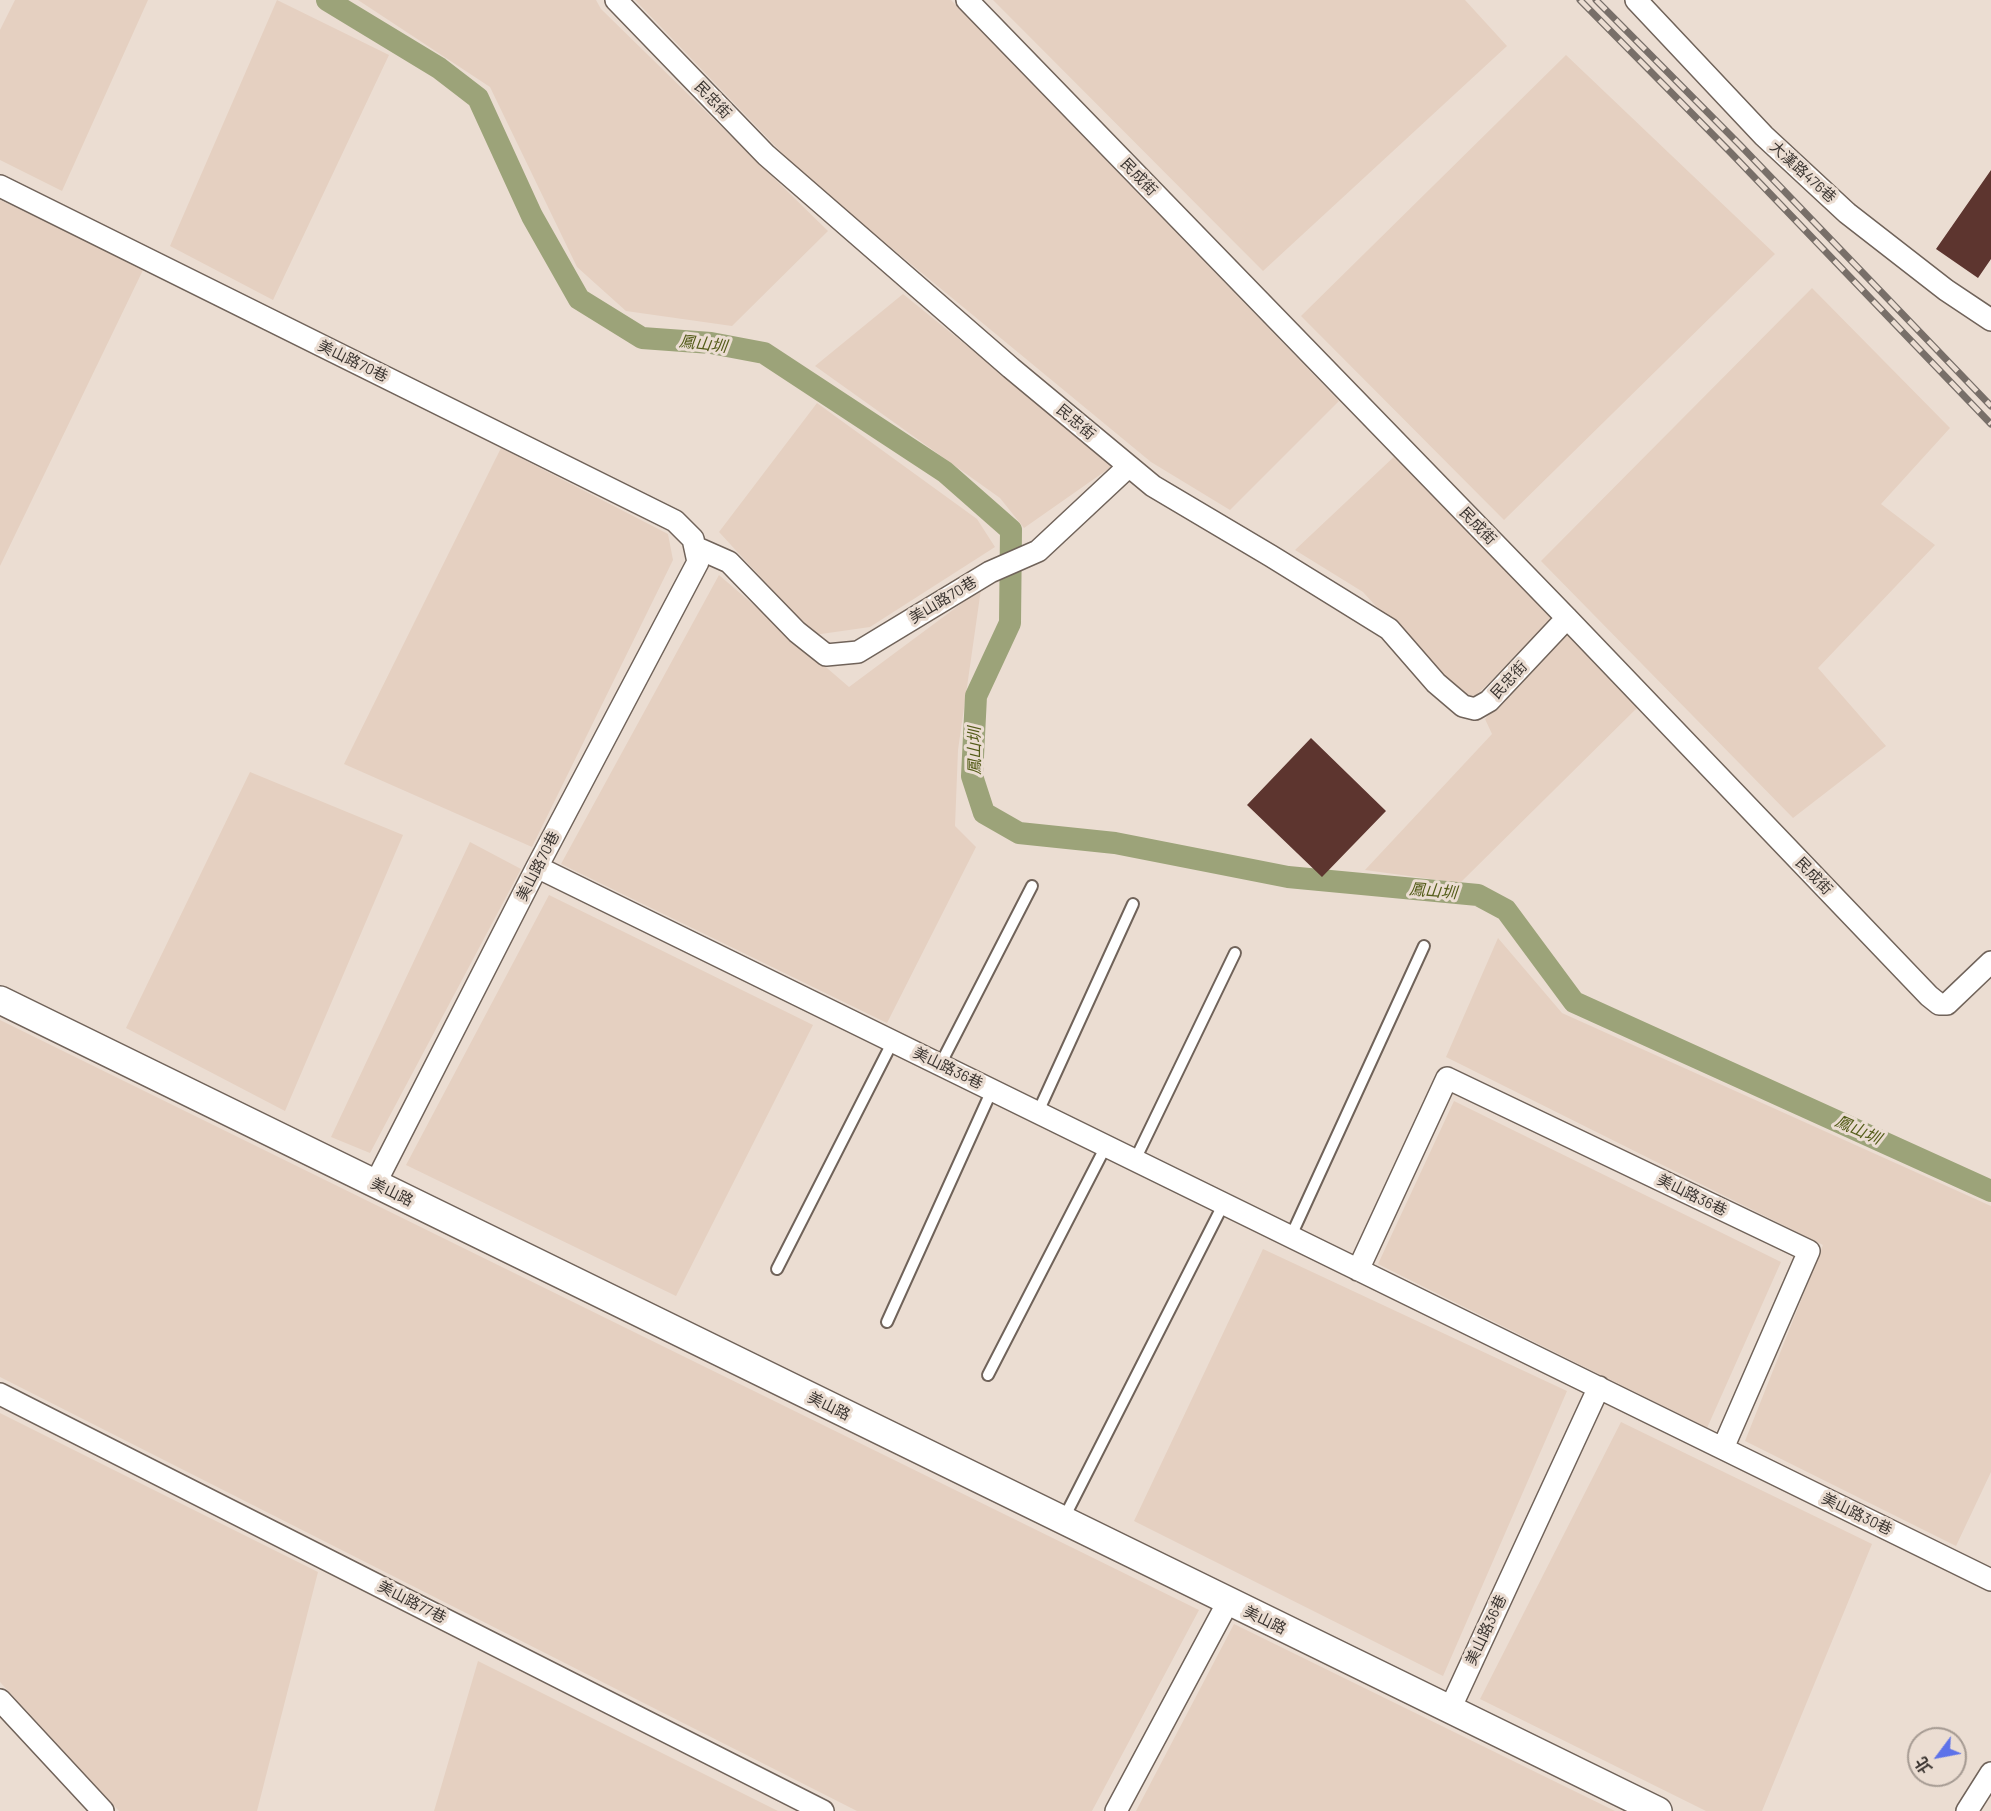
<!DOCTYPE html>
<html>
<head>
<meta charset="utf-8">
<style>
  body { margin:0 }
  #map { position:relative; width:1991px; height:1811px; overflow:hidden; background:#ebddd2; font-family:Barlow,"Noto Sans TC",sans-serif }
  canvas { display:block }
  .north { position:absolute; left:1907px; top:1727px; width:60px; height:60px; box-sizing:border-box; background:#ebddd2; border:2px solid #a59a92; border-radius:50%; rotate:238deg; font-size:16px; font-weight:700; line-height:24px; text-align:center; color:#3c3632 }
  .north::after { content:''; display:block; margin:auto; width:21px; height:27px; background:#5d72e9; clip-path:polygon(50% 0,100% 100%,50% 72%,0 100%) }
</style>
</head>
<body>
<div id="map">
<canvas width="1991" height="1811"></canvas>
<div class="north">北</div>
</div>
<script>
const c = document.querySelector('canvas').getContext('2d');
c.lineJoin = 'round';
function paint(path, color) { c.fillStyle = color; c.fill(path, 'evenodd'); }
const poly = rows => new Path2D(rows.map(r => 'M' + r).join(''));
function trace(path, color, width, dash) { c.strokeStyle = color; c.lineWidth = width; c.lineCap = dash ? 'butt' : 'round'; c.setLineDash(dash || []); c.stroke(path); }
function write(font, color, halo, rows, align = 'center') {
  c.font = font + ' Barlow,"Noto Sans TC",sans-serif'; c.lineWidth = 6; c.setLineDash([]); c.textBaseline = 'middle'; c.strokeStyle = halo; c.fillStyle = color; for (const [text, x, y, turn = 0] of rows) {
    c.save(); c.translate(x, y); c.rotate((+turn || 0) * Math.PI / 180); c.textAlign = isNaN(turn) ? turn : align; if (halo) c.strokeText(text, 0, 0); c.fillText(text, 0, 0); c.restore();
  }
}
paint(poly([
  [15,0,148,0,62,191,0,160,0,30],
  [277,0,389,55,273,300,170,246],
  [358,0,596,0,601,9,828,231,732,326,626,311,577,267,490,87],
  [635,0,951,0,1339,401,1230,510,1151,462,803,175],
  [993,0,1465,0,1507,46,1263,271],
  [1566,55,1775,254,1504,520,1301,316],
  [0,200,144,268,0,566],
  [1812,288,1950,428,1881,504,1935,545,1818,668,1886,746,1793,818,1541,561],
  [903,294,1114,465,1024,528,1000,498,815,366],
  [817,403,977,519,995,547,870,627,814,635,719,532],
  [501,448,668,534,673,560,532,847,344,764],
  [1398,453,1554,615,1485,687,1469,701,1456,694,1363,592,1295,550],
  [719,575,849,687,981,589,958,750,955,826,976,847,887,1023,561,864],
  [1569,629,1641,704,1460,883,1365,870,1492,734,1485,719],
  [250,772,403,835,285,1111,126,1028],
  [470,842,521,869,370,1153,331,1137],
  [549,895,813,1025,676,1296,406,1165],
  [1498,938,1562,1013,1991,1206,1991,1472,1956,1546,1745,1441,1823,1245,1446,1057],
  [0,1020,1199,1610,1092,1811,857,1811,0,1377],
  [1454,1101,1781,1262,1707,1428,1378,1264],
  [1263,1249,1567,1391,1443,1676,1134,1521],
  [0,1413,318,1572,257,1811,119,1811,0,1682],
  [1621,1422,1872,1544,1762,1811,1706,1811,1480,1699],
  [1234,1624,1615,1811,1136,1811],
  [478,1661,778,1811,434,1811]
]), '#e5d0c1');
trace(poly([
  [327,0,439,68,478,98,532,216,579,299,642,338,711,343,764,353,945,472,1011,530,1010,623,976,696,972,776,984,813,1019,833,1115,843,1288,877,1478,895,1506,910,1574,1002,1991,1191]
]), '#9ca379', 22);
paint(poly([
  [1991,170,1991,259,1978,278,1936,249],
  [1311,738,1386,811,1322,877,1247,805]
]), '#5d352f');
const service = poly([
  [940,1065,1032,886],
  [1038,1112,1133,904],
  [1135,1160,1235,953],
  [1291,1236,1424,946],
  [777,1269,893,1041],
  [887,1322,992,1090],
  [988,1375,1106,1146],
  [1063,1520,1224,1203]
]);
const minor = poly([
  [616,0,766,155,1011,368,1153,486,1271,556,1389,629,1436,683,1463,706,1475,709,1489,701,1567,618],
  [967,0,1567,618,1929,996,1939,1004,1947,1004,1991,962],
  [1636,0,1764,136,1847,213,1946,290,1991,320],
  [0,186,675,521,693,539,698,562,537,867,375,1184],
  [695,547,729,562,797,632,826,655,858,652,990,572,1038,551,1129,466],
  [537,867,1991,1580],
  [1358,1270,1447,1078,1809,1251,1723,1448],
  [0,1394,823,1811],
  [0,1700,103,1811],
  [1450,1709,1599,1387],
  [1116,1811,1228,1602],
  [1967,1811,1991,1773]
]);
const tertiary = poly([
  [0,1000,1658,1811]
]);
trace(service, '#70635a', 14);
trace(minor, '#70635a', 24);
trace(tertiary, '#70635a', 30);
trace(service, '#fff', 10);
trace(minor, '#fff', 21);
trace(tertiary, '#fff', 27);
const rail = poly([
  [1580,0,1731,153,1991,424],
  [1596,0,1740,145,1991,406]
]);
trace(rail, '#786f69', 7);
trace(rail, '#ebddd2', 4.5, [14]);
write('15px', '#3c3632', '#ebddd2', [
  ["民忠街",713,100,46],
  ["大漢路476巷",1803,172,42],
  ["民成街",1139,177,46],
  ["美山路70巷",353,361,26],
  ["民忠街",1076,422,40],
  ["民成街",1478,526,46],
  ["美山路70巷",943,600,-31],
  ["民忠街",1509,680,-47],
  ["美山路70巷",538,866,-63],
  ["民成街",1814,876,46],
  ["美山路36巷",948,1068,26],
  ["美山路",392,1192,26],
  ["美山路36巷",1692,1195,26],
  ["美山路",829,1406,26],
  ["美山路30巷",1857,1514,26],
  ["美山路77巷",412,1602,27],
  ["美山路",1265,1620,26],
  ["美山路36巷",1486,1630,-65]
]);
write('italic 16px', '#545c19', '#ebddd2', [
  ["鳳山圳",703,344,7],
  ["鳳山圳",975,751,-90],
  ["鳳山圳",1433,891,5],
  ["鳳山圳",1858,1130,24]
]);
</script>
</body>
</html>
